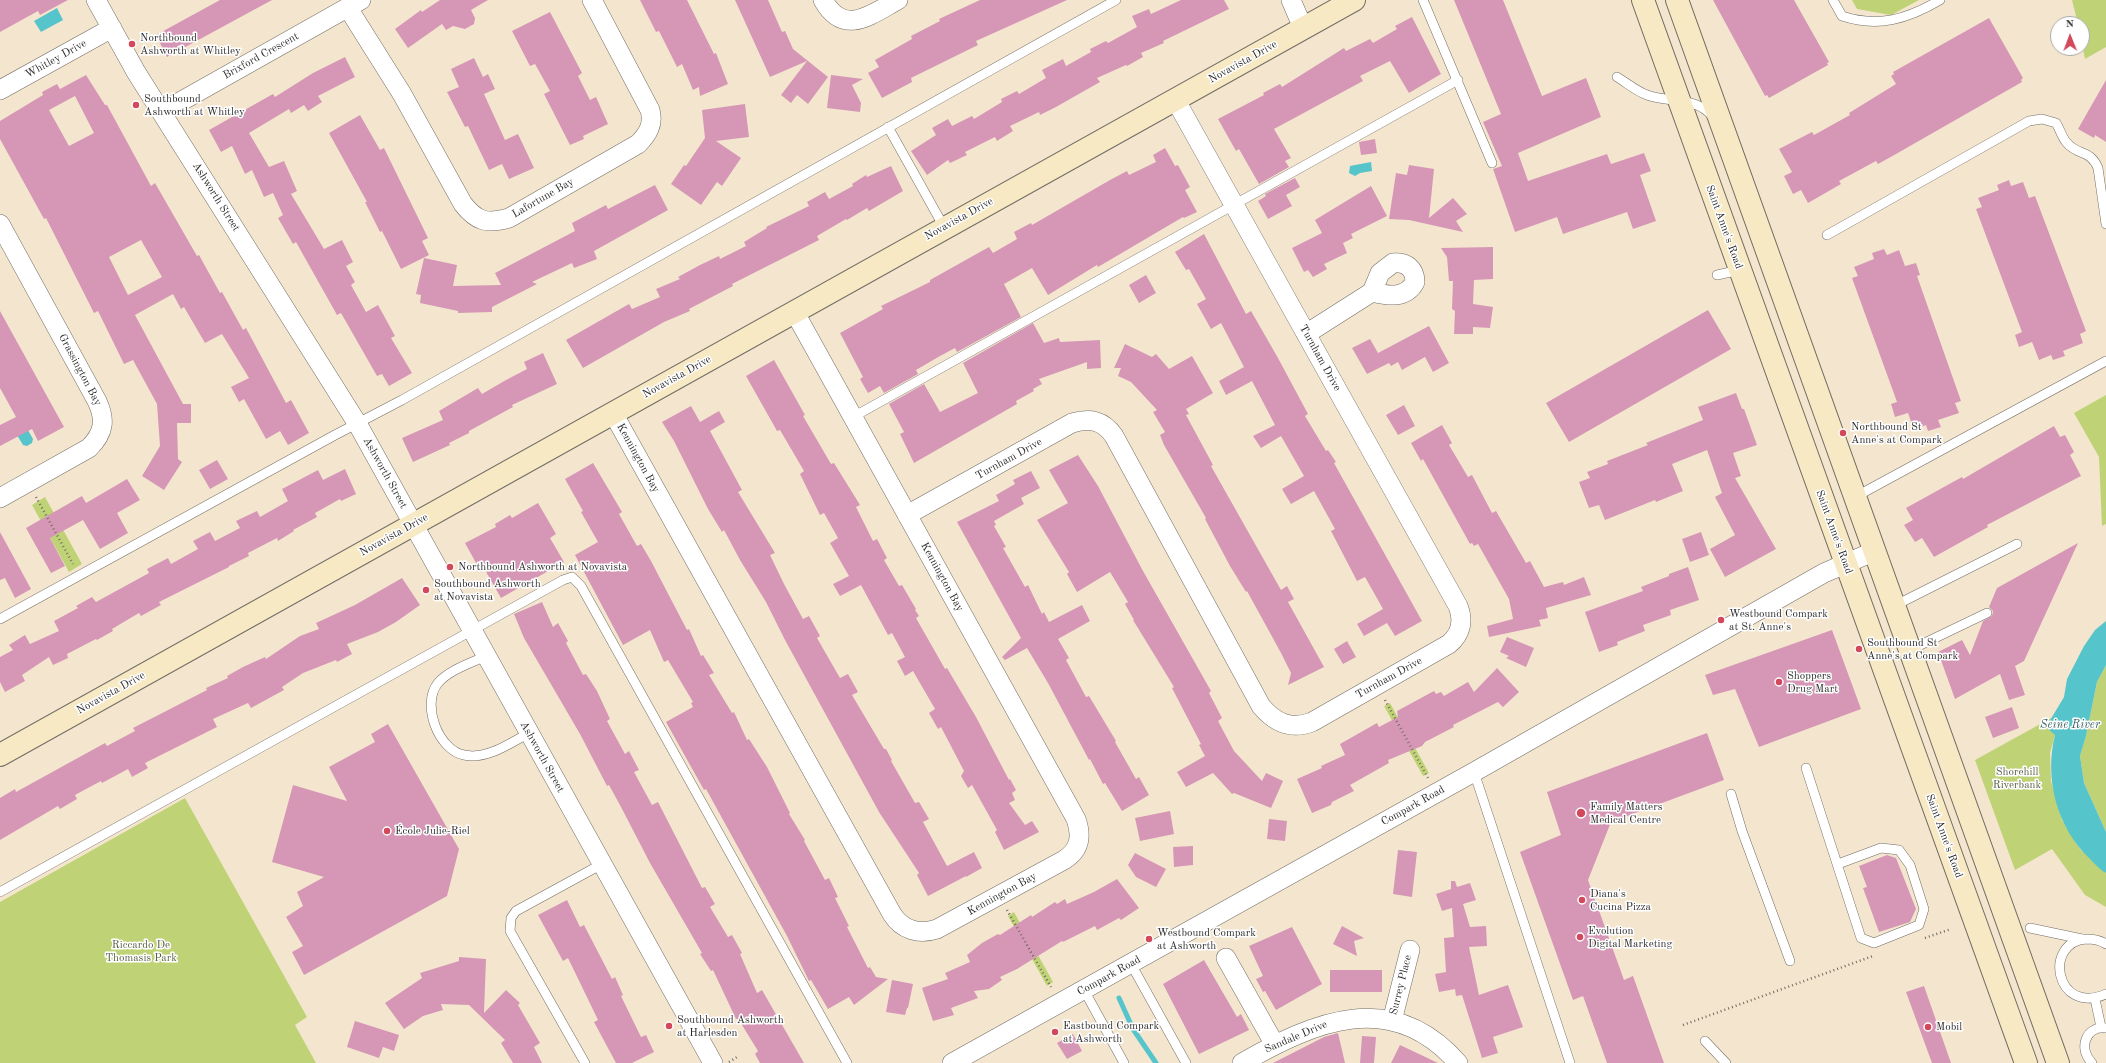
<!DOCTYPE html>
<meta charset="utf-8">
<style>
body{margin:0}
#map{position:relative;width:2106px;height:1063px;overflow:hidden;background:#f4e6ce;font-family:"Old Standard TT",serif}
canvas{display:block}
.north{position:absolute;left:2050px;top:16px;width:40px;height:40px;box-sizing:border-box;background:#fff;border:1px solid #aaa;border-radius:50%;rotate:359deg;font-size:11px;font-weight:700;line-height:16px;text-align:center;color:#2b2b2b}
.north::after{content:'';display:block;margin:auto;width:14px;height:18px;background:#d1495b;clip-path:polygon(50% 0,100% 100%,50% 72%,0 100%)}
</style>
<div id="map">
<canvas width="2106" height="1063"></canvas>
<div class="north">N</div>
</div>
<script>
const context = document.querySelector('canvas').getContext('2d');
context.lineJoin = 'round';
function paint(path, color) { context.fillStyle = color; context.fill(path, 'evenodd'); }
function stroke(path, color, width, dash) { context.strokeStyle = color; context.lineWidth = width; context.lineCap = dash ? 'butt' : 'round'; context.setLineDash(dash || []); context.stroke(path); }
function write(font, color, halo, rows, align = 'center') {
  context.font = font + ' "Old Standard TT",serif'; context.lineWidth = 3; context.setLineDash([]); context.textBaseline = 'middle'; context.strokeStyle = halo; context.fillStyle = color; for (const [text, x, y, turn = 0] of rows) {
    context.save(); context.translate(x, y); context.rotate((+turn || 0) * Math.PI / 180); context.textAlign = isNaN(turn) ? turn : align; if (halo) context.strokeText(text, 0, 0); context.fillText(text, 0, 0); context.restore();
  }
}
const green = new Path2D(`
 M1852,0H1919L1891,15L1857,9Z
 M2072,0H2106V47L2085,59L2082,44V24H2078Z
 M2106,395V524L2102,526L2099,457L2074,413Z
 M45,497L82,564L69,572L32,505Z
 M2106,665V832L2084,783L2080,756L2086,736L2097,682Z
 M1390,703L1429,773L1423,776L1384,706Z
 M2053,717L2055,735L2050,753L2051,781L2062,820L2080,849L2106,873V907L2085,895L2052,849L2015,870L1975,760Z
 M185,798L307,1017L295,1025L316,1063H0V902Z
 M1014,912L1053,982L1047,986L1008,916Z`);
const water = new Path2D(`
 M57,8L63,20L41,32L34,21Z
 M1371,162L1372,171L1360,173L1355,176L1349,173L1350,166Z
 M25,425L33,439L32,443L27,446L23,445L14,430Z
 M2106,621V665L2097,682L2086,736L2080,756L2084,783L2106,832V873C2100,870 2095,864 2090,859C2057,828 2044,779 2055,735L2046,727L2064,697L2067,679L2084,646L2095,630Z`);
const stream = new Path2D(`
 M1119,998L1133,1029L1156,1063`);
const building = new Path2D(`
 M0,0H68L40,15L38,11L0,32Z
 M220,0H272L167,57L156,35Z
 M440,0H488L471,10L475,18L474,24L465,29L453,26L446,30L442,24L408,48L395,29L421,10L422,12Z
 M640,0H687L714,54L716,53L728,84L700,96L699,87L693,90L682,64L677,67L659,31L656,32Z
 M735,0H768L782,32L785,31L793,49L828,77L808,104L797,95L791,103L781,95L807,61L770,77Z
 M980,0H1067L976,41L978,45L911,78L912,82L882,98L868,73L879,67L875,60L912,39L911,36L940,21L939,19Z
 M1181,0H1224L1229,9L1163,41L1164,43L1141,53L1143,57L1127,66L1126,65L1097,78L1100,82L1056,107L1040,115L1039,112L1010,126L1013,131L997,141L995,137L965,152L967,155L950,163L948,160L927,175L911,151L936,135L932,128L948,119L952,126L972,116L974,119L1002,102L1001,99L1017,91L1019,94L1046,78L1042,70L1063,59L1066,66L1091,52L1090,49L1106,41L1108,43L1137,27L1132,16L1149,9L1151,14Z
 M1454,0H1503L1542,96L1586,78L1601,117L1518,153L1528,181L1607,154L1611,164L1644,153L1651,171L1640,175L1656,221L1633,229L1627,212L1563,234L1557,217L1515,232L1493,169L1502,166L1483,122L1501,114Z
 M1713,0H1794L1829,62L1827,63L1828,65L1769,98L1767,95L1765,96Z
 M550,12L582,73L578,76L590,100L596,97L608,124L583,136L584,139L570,145L544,94L550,91L535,64L530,66L512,31Z
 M1412,17L1441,74L1409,93L1390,61L1360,76L1363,81L1274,129L1291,158L1285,161L1289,167L1259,184L1239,149L1236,151L1218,119L1264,95L1263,93L1280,84L1282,87L1344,48L1346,51L1370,39L1373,43L1397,29L1395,26Z
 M1989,18L2023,78L2021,80L2022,82L1896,154L1878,164L1876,161L1839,181L1841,184L1808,203L1801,190L1793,194L1784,176L1792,172L1779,149L1812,132L1814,135L1850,115L1849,113L1896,84L1891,76L1894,74L1893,72Z
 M345,57L355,77L318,96L322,102L308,111L304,105L291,113L289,109L249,133L269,167L284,161L297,191L291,194L324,249L342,240L353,262L346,266L355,282L351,285L366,312L378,305L395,336L391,338L412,373L389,386L382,374L377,376L341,313L337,315L296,242L293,244L278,218L283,215L273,193L264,197L252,170L245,174L232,146L221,152L209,130L273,94L275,97L313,73Z
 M474,58L483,77L488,74L495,89L484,94L505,140L518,134L534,168L509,179L502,164L489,170L468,126L465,127L447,92L459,87L451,69Z
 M86,75L105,105H107L151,186L155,183L197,256L199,255L220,293L222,292L243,330L246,328L286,403L291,400L309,433L288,445L280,431L266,439L244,399L239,402L231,387L249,378L222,334L205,343L184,307L181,309L173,294L135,315L183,404H191V423H177L178,459L182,462L164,490L142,476L160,446L157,404L133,360L124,364L98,311L94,313L46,218L44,219L0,139V121L43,95L42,92L57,84L60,89ZM75,96L94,133L69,146L49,110ZM141,240L162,277L128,295L109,257Z
 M831,75L863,79L852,85L861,103L860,112L827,108Z
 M2106,80V142L2095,135L2094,138L2078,129Z
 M745,104L749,137L716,141L741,158L722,186L717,182L701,205L671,184L684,165L686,166L705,138L702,110Z
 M360,115L380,150L384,148L428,238L422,241L429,255L401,269L382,231L380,232L365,202H367L329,133Z
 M1375,139L1377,153L1361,155L1359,142Z
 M1165,148L1175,166L1178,165L1190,187L1185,190L1197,212L1184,218L1183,217L1098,267L1097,265L1048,295L1032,268L1004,284L1021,317L957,352L955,348L940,356L916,370L918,374L884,393L880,386L868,393L860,379L863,377L840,333L883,309L881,306L930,282V280L989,247L993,253L1017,239L1014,232L1031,223L1032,225L1110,180L1127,171L1129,175L1156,162L1153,155Z
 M1409,165L1434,169L1429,218L1453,198L1467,214L1456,221L1463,232L1409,220L1389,219L1396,173L1407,175Z
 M891,166L903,191L869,211L867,208L847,220L846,219L817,236L819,240L732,284L733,286L689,309L690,311L664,322L583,368L566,340L629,304L632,309L660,297L656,289L680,279L678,277L700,265L719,256L720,259L746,246L744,242L767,228L766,227L809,206L807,202L825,192L829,199L853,186L852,184L866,175L867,177Z
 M1295,178L1300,187L1286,195L1292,206L1268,219L1258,201L1266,196L1265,194Z
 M2009,180L2011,186L2023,182L2029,198L2035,196L2086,331L2080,334L2083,343L2063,351L2065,356L2053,360L2051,355L2039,360L2032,342L2019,347L2015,335L2022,332L1976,209L1982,207L1978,198L1999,190L1997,185Z
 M655,185L668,210L594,251L597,259L574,268L572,263L532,282L537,284L492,307V312L458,313V311L420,303L421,295L416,294L424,258L457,265L453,286L501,285L495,273L575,231L572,223L606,205L608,209Z
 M1371,186L1387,216L1351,234L1353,238L1343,243L1347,253L1324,264L1327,269L1313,277L1308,270L1304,272L1292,248L1322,233L1315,220Z
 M1204,234L1246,314L1251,311L1278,358L1308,414L1305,416L1326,451L1328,450L1336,462L1334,463L1422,621L1395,636L1387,623L1364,636L1357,624L1383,609L1365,577L1357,581L1331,531L1335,529L1314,491L1291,504L1282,489L1304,476L1281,436L1261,448L1253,436L1275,425L1252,381L1226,395L1219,381L1244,367L1221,323L1211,329L1197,304L1206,299L1189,269L1186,270L1175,252Z
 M1493,247V279L1474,280L1473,304L1493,307L1490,328L1473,327V334H1454L1455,311L1452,309L1453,281H1449L1447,257L1441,248Z
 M1884,249L1887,255L1899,250L1905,266L1916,263L1920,275L1917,276L1961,401L1955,403L1959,413L1938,420L1941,427L1928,431L1926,425L1914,430L1908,413L1895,417L1891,404L1897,402L1852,278L1858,276L1854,267L1874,259L1872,253Z
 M1146,275L1156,293L1139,303L1129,285Z
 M1708,310L1731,349L1569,442L1546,403Z
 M0,311L64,427L38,441L32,429L0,446V425L16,417L0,388Z
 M1033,323L1044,343L1059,338L1060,342L1100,340L1101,368L1087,369V362L1039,379L1042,384L1033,389L1034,391L1016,401L1017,404L914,463L900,434L904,432L889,404L924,384L940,412L978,393L963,363Z
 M1429,326L1449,363L1433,372L1425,357L1402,370L1398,362L1391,366L1389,363L1367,374L1352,348L1370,339L1378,353Z
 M1125,344L1152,357L1156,354L1169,369L1192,356L1213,393L1186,409L1189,414L1186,415L1213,465L1211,466L1281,590L1287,586L1294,599L1288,602L1324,667L1288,685L1291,673L1281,653L1247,591L1246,592L1230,566L1205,519L1206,518L1164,445L1160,435L1165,432L1153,412L1157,410L1131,382L1118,376L1121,368H1114Z
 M543,353L557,384L512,405L513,407L469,431V433L449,443L450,445L413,462L402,438L443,420L439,411L478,388L482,394L506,380L527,369L524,362Z
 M774,360L805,415L803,416L831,464L834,463L860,505L856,507L873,541L877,539L887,558L884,560L899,586L902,585L916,609L915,610L919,616L916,618L945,669L947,668L976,717L1009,780L1010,779L1016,790L1012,793L1015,800L1009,803L1025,825L1032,821L1039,832L1004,850L995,832L997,830L972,785L968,788L961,776L964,771L941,727L938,729L929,713L935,709L913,671L905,676L897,661L905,657L892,633L888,635L861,585L840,596L833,584L849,576L830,543L838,538L824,513L820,515L800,474L804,471L780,430L777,431L746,376Z
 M1736,393L1742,409H1744L1757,445L1733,453L1741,476L1735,478L1776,549L1725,577L1710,549L1735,535L1715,497L1722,493L1707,450L1672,464L1683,491L1656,502L1655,500L1605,520L1599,505L1589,508L1579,482L1590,478L1587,472L1608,464L1607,461L1648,445L1646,443L1703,420L1698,407Z
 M1404,405L1415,426L1398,435L1386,415Z
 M691,406L700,422L719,411L725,422L710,431L742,490L738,492L775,553L770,555L784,584L803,619L809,616L820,636L817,638L840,678L848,674L858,692L852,695L884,749H886L892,760L891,761L915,803L919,802L929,819L923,822L947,866L974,852L982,868L966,877V876L928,896L917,875L919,873L879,812L785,640L766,602L740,560L724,530L722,532L708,509L674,441L662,422Z
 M1442,425L1452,443L1449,445L1468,477L1472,475L1492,513L1496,511L1526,563L1530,561L1544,587L1563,582L1564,585L1584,577L1591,595L1546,608L1548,618L1539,620L1541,626L1489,637L1487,626L1513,619L1509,599L1478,544L1474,546L1472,543L1470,544L1423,459L1421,461L1411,443Z
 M2054,426L2060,437L2065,435L2074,452L2070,455L2081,476L1987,525L1988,527L1934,557L1922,538L1915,542L1904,525L1913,520L1906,508L1962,477L1963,479Z
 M1078,455L1098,486L1143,571L1211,691L1209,693L1222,718L1218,721L1234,751L1262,781L1266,773L1283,781L1271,808L1234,793L1232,794L1213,773L1186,787L1177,772L1205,756L1199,745L1201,744L1172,688L1174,687L1133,620H1134L1125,604L1128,602L1110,572L1077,592L1067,574L1069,572L1037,520L1068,503L1049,470Z
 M217,460L228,479L210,489L199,470Z
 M593,463L622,512L619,514L637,546L641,544L651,561L687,630L689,629L701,656L703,655L714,673L709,675L732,713L734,712L747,740L749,739L767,767L790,813L789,814L805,840L804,841L825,880L829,878L838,897L835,898L849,926L847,927L868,968L870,967L876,977L888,979L854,1005L849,997L828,1009L811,980L809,981L787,936L706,789L704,790L666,722L693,707L691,703L693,702L668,660L664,662L650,630L623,645L575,555L598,542L581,512L583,511L565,479Z
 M345,469L356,494L341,501L340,499L315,513L317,517L293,530L294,531L278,541L277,538L248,553L249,556L229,566V567L159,602L161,605L141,616L139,613L112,629L113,631L97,640L96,639L67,654L68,658L53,665L49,657L22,675L25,681L5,692L0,682V657L13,650L9,645L25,635L30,644L59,631L54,621L78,608L76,606L92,597L96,602L149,573L147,569L168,558L171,564L198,549L193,541L210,532L215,541L240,528L236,521L257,511L260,517L288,501L282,489L318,470L323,480Z
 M1031,471L1040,488L1021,498L1024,504L994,521L996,525L994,526L1006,547L1003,548L1025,587L1028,585L1042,614L1044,612L1049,622L1082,605L1090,621L1058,639L1069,658L1066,660L1086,697L1089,696L1116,741L1115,742L1136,779L1139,777L1149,795L1122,811L1105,783L1103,784L1090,759L1089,760L1048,683L1027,648L1005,660L1002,657L1021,638L957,522L999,501L996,495L1015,484L1013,480Z
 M127,479L140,500L117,513L128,533L100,549L83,520L50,538L65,566L51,573L26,528L82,496L86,503Z
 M538,503L556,534L550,538L564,562L501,598L485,570L481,572L465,543L496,527L495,524L510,515L512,518Z
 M0,532L31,589L15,598L5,578L0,580Z
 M1701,532L1709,555L1690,562L1682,539Z
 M2078,543L2024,661L2015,666L2025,695L2009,700L2000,674L1955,699L1938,652L1962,640L1970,655L1983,621L1992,616L1993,611L1989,607L1997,588Z
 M1688,567L1699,600L1670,610L1671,615L1643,625L1645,631L1617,642L1618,645L1599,652L1585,612L1643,591L1641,587L1669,576V574Z
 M402,578L420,605L396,622L378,632L347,644L352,654L337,662L336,660L303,673L282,687L284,690L251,708L248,703L213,719L217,727L145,763L148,768L132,777L128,769L102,783L101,781L75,795L77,799L60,809L58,806L0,840V798L15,789L16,792L105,743L107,746L135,731L133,728L207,690L206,688L228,678L227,676L243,667L265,657L266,659L300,636L319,629L316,623L355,605Z
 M542,602L553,627L558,623L568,641L566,643L583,675L586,674L597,691L610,719L607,721L625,754L629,751L639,770L634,772L652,805L658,802L702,888L705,887L715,904L710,907L728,937L732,935L742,953L740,954L757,993L762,990L804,1063H760L755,1054L758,1051L742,1025L738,1019H736L713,970L711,971L700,954L702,953L650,863L621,807L609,785L607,786L580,734L524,638L514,614Z
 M1832,630L1861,709L1759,747L1735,689L1713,695L1705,675Z
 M1507,637L1534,648L1526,667L1506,658L1509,656L1500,652Z
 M1347,641L1356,657L1343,664L1334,649Z
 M1497,668L1519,692L1503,707L1498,702L1453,725L1454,727L1425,742L1422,746L1388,760L1389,763L1350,785L1354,791L1332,802L1331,805L1312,813L1297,779L1322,768L1321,766L1345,755L1340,744L1377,723L1379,727L1398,717L1397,711L1434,691L1436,694L1441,692L1444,696L1468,682L1474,692Z
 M2012,707L2019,728L1993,738L1985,717Z
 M388,724L459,849L447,896L304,975L292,952L303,946L286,917L303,906L297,892L324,877L272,862L293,785L347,801L329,767L375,742L371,734Z
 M1707,733L1724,780L1611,822L1588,880L1624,980L1633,976L1664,1063H1607L1583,996L1573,1000L1520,852L1561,835L1547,792Z
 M1170,811L1174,834L1140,841L1135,818Z
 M1269,819L1287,821L1285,841L1267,839Z
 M1193,846V865L1174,867L1173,847Z
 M1398,850L1417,852L1412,897L1393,894Z
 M1135,853L1166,869L1156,887L1136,877L1128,865Z
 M1887,855L1896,858L1916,909L1910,922L1879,932L1863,888L1867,887L1859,866Z
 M1117,879L1139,908L1121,920L1119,918L1097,930L1095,926L1063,942L1062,941L1017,969L1000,977L1002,980L989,989L974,991L978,998L951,1008L954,1015L933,1021L922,988L948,979L945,973L970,962L967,955L982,943L998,934L1000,935L1031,915L1032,917L1055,902L1057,904L1065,899L1067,904L1094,892Z
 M1451,881H1455L1457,887L1470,883L1476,900L1463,904L1470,927L1486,926L1487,946L1469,947L1479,995L1508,985L1523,1027L1493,1037L1498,1053L1482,1058L1462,995L1456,996L1455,989L1439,992L1435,974L1446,972L1444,938L1454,937L1452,908L1442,911L1436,894L1451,889Z
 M567,900L580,927L584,925L612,979L615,977L623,995L621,996L641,1037L646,1035L654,1052L632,1063H616L594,1022L598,1020L568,958L563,961L538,915Z
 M1342,926L1364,938L1354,941L1357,956L1333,944Z
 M1292,927L1322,984L1276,1010L1265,991L1263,992L1256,979L1263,976L1249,946Z
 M459,957L486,959L484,1013L506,990L520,1003L518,1005L540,1043L534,1047L542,1063H513L501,1043L505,1040L469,1005L441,1004L443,1010L423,1016L404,1029L385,1003L422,978L420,973L459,961Z
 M1204,960L1237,1017L1241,1014L1249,1030L1199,1054L1163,984Z
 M1330,970H1382V992H1330Z
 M892,980L913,984L908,1008H907L905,1015L886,1012Z
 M1924,986L1951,1063H1932L1906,992Z
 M355,1021L399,1035L394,1051L383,1047L379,1058L347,1047Z
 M1338,1033L1345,1063H1273L1324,1037Z
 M1073,1034L1082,1051L1067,1059L1057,1043Z
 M1362,1036L1376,1037L1374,1063H1360Z
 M1400,1045L1438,1063H1391Z`);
const path = new Path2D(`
 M36,497L73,564
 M1385,700L1428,778
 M1007,910L1051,987
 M1925,938L1951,929
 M1683,1025L1873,956
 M729,1062L737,1057`);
const lane = new Path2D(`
 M1423,0L1492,163
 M1833,0L1842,16C1878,28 1908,19 1940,0
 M1617,77C1627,83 1636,91 1647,95C1669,103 1697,96 1713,117
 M888,127L944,227
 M1827,235L2029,121L2042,119L2056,123C2060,129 2062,138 2067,143C2078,156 2090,149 2098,168L2106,224
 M1717,275L1740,270
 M853,417L1458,80
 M1855,497L2106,361
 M1894,606L2017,544
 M0,619L335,435L402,400L1116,0
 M1910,650L1987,613
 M486,656C471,663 449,670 438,683C421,704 438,750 464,755C487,760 510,743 529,733
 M1806,768L1861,938L1874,943L1919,925L1924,909L1910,865L1899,850L1881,848L1838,864
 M1474,772L1570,1063
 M1731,794L1742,831L1790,961
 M0,892L563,580L572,577L581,586L847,1063
 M2030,928L2082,939
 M2106,944C2100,940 2093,939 2086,939C2043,942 2055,1016 2106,994
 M1131,964L1186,1063
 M1084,990L1124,1063
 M2095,999L2101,1027
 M1705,1041L1726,1063
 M585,1063L510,931L511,918L516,911L602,864
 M2092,1063C2078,1049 2085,1026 2106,1028`);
const street = new Path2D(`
 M96,0L136,72L357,423L713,1063
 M823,0C844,37 870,15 898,0
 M1291,0L1303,28
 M348,8L402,94L463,204C477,222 487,224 509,218L638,144C648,134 654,124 650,110L592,0
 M0,90L112,28
 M162,112L361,0
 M0,224L97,401C106,420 104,433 89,448L0,498
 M1306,334L1372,292C1388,296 1406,299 1415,282C1415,269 1406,261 1393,263L1380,273L1372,292
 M613,413L892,914C902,930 919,935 937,929L1064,860C1080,850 1082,836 1076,819L794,311
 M907,515L1072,423C1090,418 1103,420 1114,436L1261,706C1275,723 1291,730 1312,722L1449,644C1461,634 1464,621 1458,606L1175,99
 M1226,958L1275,1045
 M1392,1021L1410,950
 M952,1063L1474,772L1824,573L1875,551
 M1242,1063C1315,1021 1392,988 1458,1063`);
const secondary = new Path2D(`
 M1643,0L2026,1063
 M1677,0L2058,1063
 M0,755L1354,0`);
const markers = [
 [132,44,4,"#d1495b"],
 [136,105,4,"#d1495b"],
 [1843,433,4,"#d1495b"],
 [450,567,4,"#d1495b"],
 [426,590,4,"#d1495b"],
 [1721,620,4,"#d1495b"],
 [1859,649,4,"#d1495b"],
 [1779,682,4,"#d1495b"],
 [1581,813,5,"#d1495b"],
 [387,831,4,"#d1495b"],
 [1582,900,4,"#d1495b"],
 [1580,937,4,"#d1495b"],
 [1149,939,4,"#d1495b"],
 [669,1026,4,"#d1495b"],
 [1928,1027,4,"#d1495b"],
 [1055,1032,4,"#d1495b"]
];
const poiNames = [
 ["Northbound",140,38],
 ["Ashworth at Whitley",140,51],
 ["Southbound",144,99],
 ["Ashworth at Whitley",144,112],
 ["Northbound St",1851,427],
 ["Anne's at Compark",1851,440],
 ["Northbound Ashworth at Novavista",458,567],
 ["Southbound Ashworth",434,584],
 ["at Novavista",434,597],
 ["Westbound Compark",1729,614],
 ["at St. Anne's",1729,627],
 ["Southbound St",1867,643],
 ["Anne's at Compark",1867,656],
 ["Shoppers",1787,676],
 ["Drug Mart",1787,689],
 ["Family Matters",1590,807],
 ["Medical Centre",1590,820],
 ["École Julie-Riel",395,831],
 ["Diana's",1590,894],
 ["Cucina Pizza",1590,907],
 ["Evolution",1588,931],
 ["Digital Marketing",1588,944],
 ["Westbound Compark",1157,933],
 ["at Ashworth",1157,946],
 ["Southbound Ashworth",677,1020],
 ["at Harlesden",677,1033],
 ["Eastbound Compark",1063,1026],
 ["at Ashworth",1063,1039],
 ["Mobil",1936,1027]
];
const streetNames = [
 ["Brixford Crescent",261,56,-29],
 ["Whitley Drive",56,59,-29],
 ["Novavista Drive",1243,62,-29],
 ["Ashworth Street",216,197,58],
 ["Lafortune Bay",543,198,-30],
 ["Novavista Drive",959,219,-29],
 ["Saint Anne's Road",1724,227,70],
 ["Turnham Drive",1320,358,61],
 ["Grassington Bay",80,370,62],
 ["Novavista Drive",677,377,-29],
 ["Kennington Bay",638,458,61],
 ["Turnham Drive",1009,459,-29],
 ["Ashworth Street",385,473,61],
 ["Saint Anne's Road",1834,532,70],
 ["Novavista Drive",394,535,-29],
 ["Kennington Bay",942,577,61],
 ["Turnham Drive",1389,678,-29],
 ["Novavista Drive",111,693,-29],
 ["Ashworth Street",542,757,61],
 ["Compark Road",1413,806,-29],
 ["Saint Anne's Road",1944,836,70],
 ["Kennington Bay",1002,894,-29],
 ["Compark Road",1109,976,-29],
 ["Surrey Place",1401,985,-76],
 ["Sandale Drive",1296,1037,-23]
];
const parkNames = [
 ["Shorehill",2017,772],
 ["Riverbank",2017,785],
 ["Riccardo De",141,945],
 ["Thomasis Park",141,958]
];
const waterNames = [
 ["Seine River",2070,725]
];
paint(green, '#bfd376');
paint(water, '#56c4cb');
stroke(stream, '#56c4cb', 5);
paint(building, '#d697b6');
stroke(lane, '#716c64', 10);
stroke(street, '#716c64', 20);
stroke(secondary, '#716c64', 24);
stroke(path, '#716c64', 2.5, [1, 3]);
stroke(lane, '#fff', 9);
stroke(street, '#fff', 19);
stroke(secondary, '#f7e9c3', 22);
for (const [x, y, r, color] of markers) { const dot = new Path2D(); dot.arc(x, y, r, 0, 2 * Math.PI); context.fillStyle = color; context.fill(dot); stroke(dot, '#fff', 1.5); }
write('11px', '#2b2b2b', '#fff', poiNames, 'left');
write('11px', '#2b2b2b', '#fff', streetNames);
write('11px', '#575d42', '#fff', parkNames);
write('italic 12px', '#3a6163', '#fff', waterNames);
</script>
